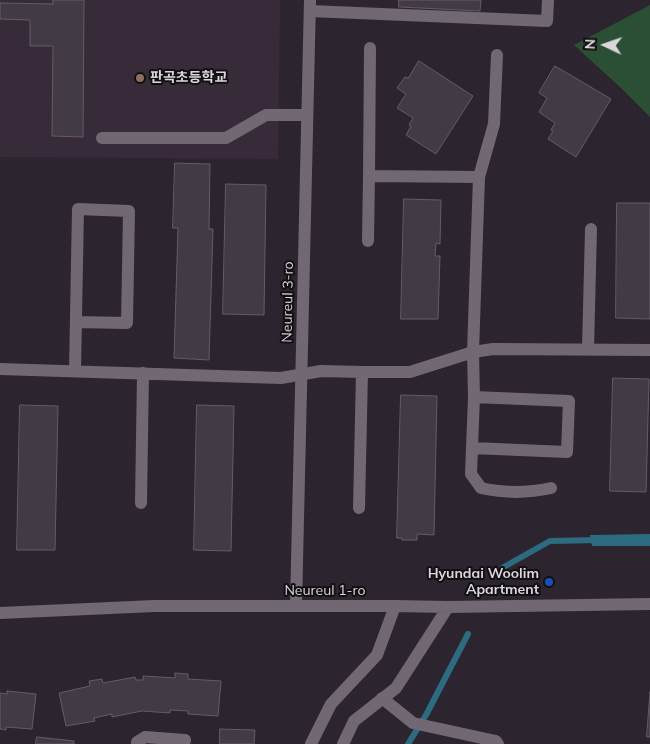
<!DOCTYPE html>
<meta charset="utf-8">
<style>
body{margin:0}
#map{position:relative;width:650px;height:744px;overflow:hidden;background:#2c242e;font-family:Mulish,sans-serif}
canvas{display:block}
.north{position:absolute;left:580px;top:20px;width:50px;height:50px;-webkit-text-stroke:4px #120f13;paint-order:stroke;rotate:273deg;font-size:14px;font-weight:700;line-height:20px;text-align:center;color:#dbd5dc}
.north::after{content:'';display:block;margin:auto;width:18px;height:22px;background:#dbd5dc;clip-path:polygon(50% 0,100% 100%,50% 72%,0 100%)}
</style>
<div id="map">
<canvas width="650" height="744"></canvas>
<div class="north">N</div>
</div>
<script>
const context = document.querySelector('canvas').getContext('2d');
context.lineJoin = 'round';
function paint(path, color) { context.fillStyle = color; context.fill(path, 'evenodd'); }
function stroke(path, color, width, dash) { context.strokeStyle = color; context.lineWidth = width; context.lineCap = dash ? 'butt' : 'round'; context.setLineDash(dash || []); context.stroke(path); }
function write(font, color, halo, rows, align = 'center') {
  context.font = font + ' Mulish,"Noto Sans KR",sans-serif'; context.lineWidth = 4; context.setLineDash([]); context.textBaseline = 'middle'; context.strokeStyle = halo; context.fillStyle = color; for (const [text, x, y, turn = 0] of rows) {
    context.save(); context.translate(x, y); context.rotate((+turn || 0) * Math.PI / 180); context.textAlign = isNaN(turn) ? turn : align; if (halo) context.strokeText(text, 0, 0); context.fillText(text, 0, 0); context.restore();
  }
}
const built = new Path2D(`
 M0,0H280L278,159L0,157Z`);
const green = new Path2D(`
 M650,5V117L621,88L574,45Z`);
const water = new Path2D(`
 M650,534V546H592L590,535Z`);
const stream = new Path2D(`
 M502,568L550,541L599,540
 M408,744L426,715L468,634`);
const building = new Path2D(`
 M53,0H84L83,137L52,136L53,46H30V20L0,19V3L53,4Z
 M399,0H481L480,11L399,7Z
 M419,61L473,96L436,154L406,135L411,126L409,125L413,118L397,108L406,94L397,88L405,77L408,78Z
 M555,66L611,99L576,157L548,139L553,131L551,130L555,123L539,112L547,98L539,93Z
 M175,163L210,164L209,229H213L209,360L174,358L178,228H173Z
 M226,184L266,185L264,315L223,314Z
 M404,199L441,200L440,244L436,243L435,256H440L438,319H401Z
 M617,203H650V319L616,318Z
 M613,378L649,379L646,492L610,491Z
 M401,395L437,396L434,535L417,534V540H402V538H397Z
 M20,405L58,406L55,550H17Z
 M197,405L234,406L231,551L194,550Z
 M175,673L188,674V679L221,681L218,716L188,714V711L170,710V713L142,711L112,717V714L94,718L95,721L66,726L59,693L90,686L89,681L102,679L103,683L135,677L136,680H143V676L175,678Z
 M7,691L36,694L32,729L6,727V730L0,729V693L7,694Z
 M650,692V737H647Z
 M220,729L255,730L254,744H220Z
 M37,737L74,741V744H36Z`);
const minor = new Path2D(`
 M310,11L547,21L548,0
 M102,138H226L266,115H307
 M369,176L370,48
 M479,177L494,124L497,55
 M368,241L369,176L479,177L473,352L474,397L472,448L567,452L569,401L474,397
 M588,349L591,229
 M0,369L281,378L321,371L362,372L359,508
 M75,371L78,209L129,211L127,323L76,322
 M362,372H410L473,352L493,349L650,350
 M472,448L471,474L481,488C503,493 529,493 551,488
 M141,503L143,373
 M296,606L310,0
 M0,613L154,606H395L448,607L650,604
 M382,698L413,723L496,741L498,744
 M137,744V742L145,737L185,740L184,744
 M311,744L331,704L377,655L395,606
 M343,744L354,721L396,688L448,607`);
const markers = [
 [140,78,5,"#8d6e63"],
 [549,582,5,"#1a4fb4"]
];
const poiNames = [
 ["판곡초등학교",150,78],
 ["Hyundai Woolim",539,574,"right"],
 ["Apartment",539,590,"right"]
];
const streetNames = [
 ["Neureul 3-ro",288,302,-89],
 ["Neureul 1-ro",325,591]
];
paint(built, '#372b3a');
paint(green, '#2a4f34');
paint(water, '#2d6c80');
stroke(stream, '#2d6c80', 6);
paint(building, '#423a44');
stroke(building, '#655c67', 1);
stroke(minor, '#716873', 12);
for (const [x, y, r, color] of markers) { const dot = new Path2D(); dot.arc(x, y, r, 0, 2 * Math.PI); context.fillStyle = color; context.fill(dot); stroke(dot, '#120f13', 2); }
write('bold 14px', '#dbd5dc', '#120f13', poiNames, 'left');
write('14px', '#dbd5dc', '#120f13', streetNames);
</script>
